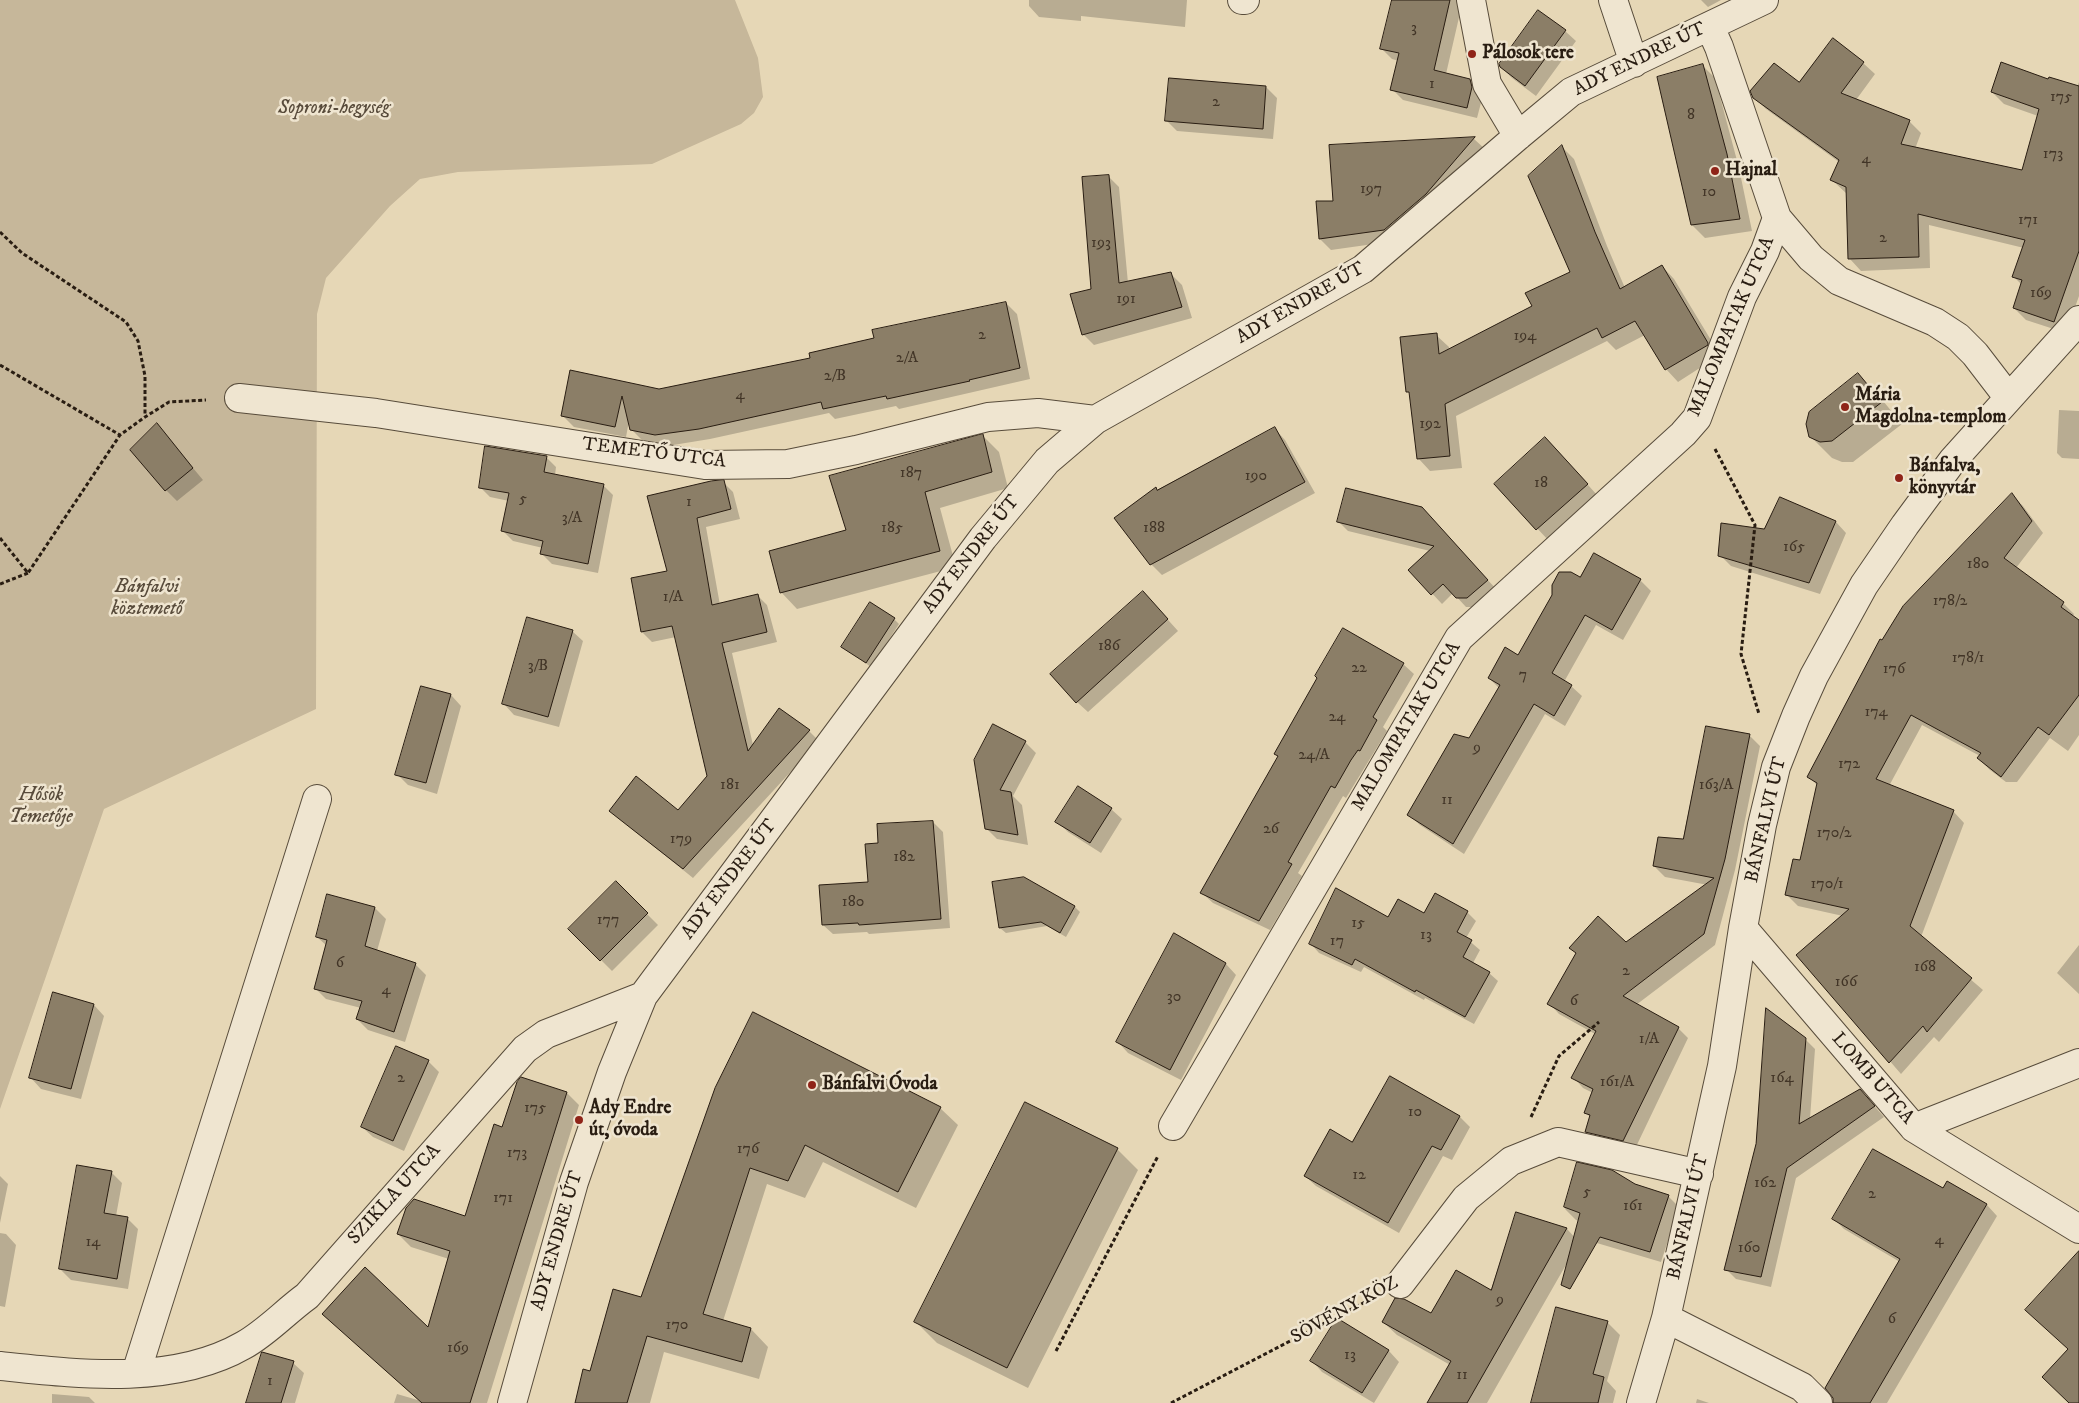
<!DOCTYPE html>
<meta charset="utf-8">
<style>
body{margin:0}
canvas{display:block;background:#e6d7b6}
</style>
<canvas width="2079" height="1403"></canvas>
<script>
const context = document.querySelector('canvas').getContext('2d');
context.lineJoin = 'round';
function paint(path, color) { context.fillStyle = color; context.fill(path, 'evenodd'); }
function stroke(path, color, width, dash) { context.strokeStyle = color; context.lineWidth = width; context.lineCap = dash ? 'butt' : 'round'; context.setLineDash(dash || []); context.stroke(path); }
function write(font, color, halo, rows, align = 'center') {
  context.font = font + ' "IM FELL DW Pica",serif'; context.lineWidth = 5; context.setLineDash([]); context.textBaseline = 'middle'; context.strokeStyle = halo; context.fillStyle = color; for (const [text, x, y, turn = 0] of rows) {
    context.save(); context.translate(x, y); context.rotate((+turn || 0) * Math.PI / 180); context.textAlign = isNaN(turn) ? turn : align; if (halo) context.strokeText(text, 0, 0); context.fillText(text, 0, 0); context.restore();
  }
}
const green = new Path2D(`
 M0,0H735L758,58L763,97L754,113L741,124L652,164L458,172L420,179L390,206L326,278L317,314L316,709L104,809L0,1109Z`);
const shadow = new Path2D(`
 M1029,0H1187L1185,27L1081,16V21L1039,17L1029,6Z
 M1393,0H1463L1446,74L1469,80L1481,91L1482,99L1477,118L1403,100L1392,89L1399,61L1392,59L1382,49Z
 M1701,0H1721L1708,7Z
 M1565,31L1576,41L1536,96L1512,78L1501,67Z
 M1863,63L1875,74L1856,100L1910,122L1921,133L1915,149L2023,171L2038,116L2004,104L1992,92L2049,81L2077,87L2079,82V296L2066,333L2026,320L2014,308L2022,285L2014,277L2024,248L1929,225L1930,268L1861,271L1850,259L1847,194L1832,180L1839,162L1766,109L1754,97Z
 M1702,65L1715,78L1739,168L1752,231L1705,238L1692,225Z
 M1266,87L1277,98L1273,139L1177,131L1166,120Z
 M1474,139L1485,149L1395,241L1331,250L1320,239L1334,203L1331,146Z
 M1562,147L1574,159L1607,246L1625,288L1662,266L1674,279L1720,355L1678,382L1666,369L1645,335L1616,350L1607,341L1456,416L1462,468L1430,471L1418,458L1411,394L1408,391L1436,335L1449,347V350L1534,307L1572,273Z
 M1108,176L1119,187L1128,283L1171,274L1182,285L1192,318L1094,345L1083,334L1092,290Z
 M1006,303L1017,314L1030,379L899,409L896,406L835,419L829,413L710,439L667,446L643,441L632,430L629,421L626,437L574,427L563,416L571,372L659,391L812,359Z
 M1858,375L1879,396L1902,424L1853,462H1842L1832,458L1810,436Z
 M2059,410L2079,411V459L2062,458L2057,453Z
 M157,425L203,480L177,501L166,490Z
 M1275,429L1285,440L1315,493L1162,575L1151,564L1158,491Z
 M983,436L999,452L1008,488L940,508L956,567L797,609L781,592L847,531Z
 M1556,449L1597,495L1548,540L1496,484Z
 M546,457L556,467L555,475L603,485L613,495L598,573L552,564L542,554L543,548L513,541L503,531L509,501L490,497L480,487Z
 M723,482L733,492L740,519L706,527L720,605L757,595L767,605L777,642L732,653L753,745L779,710L809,731L819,741L693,878L610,811L678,812L708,777L676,637L652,642L642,632L668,572L649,497Z
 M2012,495L2023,506L2043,533L2016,568L2063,603L2074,614L2072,617L2079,622V735L2068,751L2050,738L2017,782H2006L1990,770L1978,758L1980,756L1922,725L1889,786L1953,811L1964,823L1921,937L1983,990L1939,1042L1934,1037L1901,1074L1798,955L1843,916L1798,906L1786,894L1801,862L1818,786L1809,777L1882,642Z
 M1781,499L1836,522L1846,533L1820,594L1731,566L1720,555L1765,531Z
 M1431,518L1497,590L1477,607H1466L1453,593L1442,604L1410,570L1430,551L1348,531L1338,521Z
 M1580,579L1640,580L1651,591L1623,640L1596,625L1564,682L1571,686L1582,696L1565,726L1545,714L1464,854L1420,825L1409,815L1469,739L1499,688L1489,678L1518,656L1553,595Z
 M1153,603L1178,631L1088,712L1077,702Z
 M894,619L899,624L871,667L842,646Z
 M572,631L583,641L559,727L514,715L504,704Z
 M1403,664L1414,674L1383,727L1387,731L1346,798L1343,796L1298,873L1302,876L1270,930L1213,903L1202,893L1279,757L1319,678Z
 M451,695L461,706L437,794L408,785L397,774Z
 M994,726L1025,742L1036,753L1013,796L1022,805L1028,845L997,839L986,828Z
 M1749,735L1760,746L1735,870L1715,945L1636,1005L1678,1028L1688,1038L1634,1151L1597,1142L1586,1132L1590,1117L1586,1113L1593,1093L1583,1088L1573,1077L1595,1034L1559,1014L1549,1003L1577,954L1571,948L1626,944L1708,885L1665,877L1654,866L1684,840Z
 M1111,809L1122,819L1101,853L1068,832L1057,821Z
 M933,822L943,832L950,928L869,934L867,932L833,934L823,925L869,883L879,844Z
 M1024,878L1075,907L1080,912L1066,937L1047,926L1006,933L1000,928Z
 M616,883L658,925L612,971L570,929Z
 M375,908L386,919L377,951L415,964L426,975L405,1042L368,1030L357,1019L361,1008L326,999L315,988L327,946L317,937Z
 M1467,912L1476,921L1466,938L1480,950L1473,963L1489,973L1498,981L1474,1024L1425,998L1424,1000L1364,967L1361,972L1319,953L1311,944L1388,918Z
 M2079,945V994L2057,973Z
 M1226,964L1236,975L1181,1080L1128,1053L1118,1042Z
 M94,1005L104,1016L81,1099L41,1089L31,1078Z
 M1805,1039L1815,1049L1810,1119L1870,1101L1884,1117L1796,1178L1771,1287L1736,1279L1726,1269L1757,1144Z
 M428,1061L439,1072L404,1151L373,1137L362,1127Z
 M521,1079L567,1093L579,1105L487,1403H394L397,1394L421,1401L429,1329L449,1259L411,1247L398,1234L466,1217L503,1128Z
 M716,1088L940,1108L958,1125L916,1208L823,1162L805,1198L767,1184L723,1321L751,1329L768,1347L759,1379L664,1352L650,1403H576L591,1373L642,1299Z
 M1460,1117L1470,1127L1452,1160L1443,1156L1399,1233L1316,1186L1305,1176L1353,1143Z
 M1117,1149L1138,1170L1028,1388L937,1343L916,1322Z
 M1577,1164L1668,1196L1679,1207L1661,1262L1590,1241L1582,1222L1576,1220L1565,1209Z
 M111,1172L122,1183L116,1216L127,1218L138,1229L128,1289L71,1280L60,1269Z
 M0,1176L8,1184L0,1223Z
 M1948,1182L1987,1205L1997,1216L1887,1403H1840L1900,1262L1844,1229L1834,1219L1943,1190Z
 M1516,1213L1567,1229L1579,1242L1487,1403H1463L1452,1366L1397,1335L1383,1322L1431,1314L1492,1292Z
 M0,1233L6,1234L16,1245L5,1307L0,1306Z
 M1338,1320L1389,1351L1399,1362L1374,1403L1322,1372L1312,1361Z
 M1607,1322L1620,1335L1607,1381L1616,1391L1613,1403H1531Z
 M293,1363L304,1373L295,1403H248Z
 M52,1394L89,1397L95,1403H52Z
 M1697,1399L1709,1403H1696Z`);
const building = new Path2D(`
 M1392,0H1450L1434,70L1470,79L1472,87L1467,108L1390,90L1399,53L1380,49Z
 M1538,10L1566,30L1525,86L1500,67L1499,64Z
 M1833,38L1864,62L1841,93L1910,120L1901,144L2022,170L2039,109L1991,92L2001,62L2048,79L2049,77L2079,86V251L2054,322L2013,308L2022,280L2012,277L2025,240L1918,214L1919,257L1848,259L1846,187L1830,180L1839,160L1753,98L1750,91L1774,63L1799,82Z
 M1703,64L1727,154L1740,219L1691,225L1657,77Z
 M1169,78L1266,86L1263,129L1165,121Z
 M1475,137L1426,194L1384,230L1319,239L1316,201H1333L1329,145Z
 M1562,145L1595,232L1620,289L1662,265L1708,343V345L1665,370L1635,321L1602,338L1597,328L1445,404L1450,456L1417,459L1409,392H1406L1400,337L1437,333L1439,354L1532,306L1525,293L1570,272L1528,176Z
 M1109,175L1119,283L1171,272L1182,307L1082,335L1070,294L1091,289L1082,177Z
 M1006,302L1020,368L969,380L970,381L887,399L886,396L823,409L821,402L699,429L655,435L630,430L622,396L615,427L561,416L570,370L659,389L810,358L809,353L874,338L872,330Z
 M1858,373L1882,402L1832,441L1820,442L1809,437L1806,424L1809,412Z
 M157,423L193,468L165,491L130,450Z
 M1275,427L1305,482L1150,565L1114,518L1156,487L1157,490Z
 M983,434L992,472L925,492L940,551L780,593L769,551L846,530L829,476Z
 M1545,437L1588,484L1536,530L1494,484Z
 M485,446L547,456L544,472L604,484L588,564L540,554L543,541L501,531L509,493L479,488Z
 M724,480L731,509L697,518L712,605L758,594L767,632L722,643L748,751L779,708L810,730L683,869L609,811L636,776L678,810L707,776L672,626L641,632L631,578L667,571L647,496L711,481Z
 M1346,488L1422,507L1488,580L1467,598H1456L1443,584L1431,595L1408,570L1434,546L1337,522Z
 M2012,493L2032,521L2004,558L2064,602L2061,607L2079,620V695L2049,735L2038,727L2001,777L1977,758L1981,753L1911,715L1876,779L1954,810L1910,926L1972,978L1927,1032L1923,1026L1889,1063L1796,955L1849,909L1785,895L1793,859L1800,860L1817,783L1807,777L1880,639L1882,640L1903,606Z
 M1780,497L1836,521L1809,583L1718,556L1721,523L1764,529Z
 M1594,553L1641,579L1612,630L1585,615L1552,673L1572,685L1554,716L1534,704L1453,844L1407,815L1454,734L1469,738L1500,685L1488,678L1505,647L1518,655L1552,595V585L1559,572H1571L1580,577Z
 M1143,591L1168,619L1076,703L1050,674Z
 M870,602L895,618L866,663L841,647Z
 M527,617L573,630L548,717L502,704Z
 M1343,628L1404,663L1373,717L1377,720L1360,751L1358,750L1351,760L1335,788L1331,786L1288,862L1292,864L1259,921L1200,893L1278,756L1274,754L1317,678L1315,676Z
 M421,686L451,694L426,783L395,775Z
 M993,724L1026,741L1000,790L1011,792L1018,835L985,829L974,760Z
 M1706,726L1750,734L1725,859L1704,934L1623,996L1679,1027L1623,1141L1585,1132L1590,1115L1584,1113L1593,1089L1571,1078L1596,1031L1547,1004L1576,953L1569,948L1598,916L1626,942L1714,878L1653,866L1658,837L1683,839Z
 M1078,786L1112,808L1090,843L1055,822Z
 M933,821L941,919L859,925L858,923L822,925L819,885L868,882L865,844L878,843L877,824Z
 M1024,877L1075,906L1060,933L1041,922L999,928L992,882Z
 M616,881L648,913L600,961L568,929Z
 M1336,888L1388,917L1398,899L1424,913L1435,893L1468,911L1457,932L1472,940L1463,957L1490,972L1465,1017L1416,990L1415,992L1355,959L1352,965L1309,944Z
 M327,894L375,907L365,946L416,963L394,1032L356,1019L362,1001L314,989L327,940L316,937Z
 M1174,933L1226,963L1170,1070L1116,1042Z
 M53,992L94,1004L71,1089L29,1078Z
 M1766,1008L1806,1038L1799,1124L1860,1089L1875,1106L1787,1168L1761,1277L1724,1270L1756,1144Z
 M753,1012L941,1107L898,1192L805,1145L788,1181L750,1168L703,1314L751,1328L742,1362L647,1336L627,1403H575L583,1369L590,1371L613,1289L641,1297L715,1088Z
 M396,1046L429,1060L393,1141L361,1127Z
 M1390,1076L1460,1116L1441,1150L1432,1146L1388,1223L1304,1176L1330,1129L1352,1142Z
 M521,1077L567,1092L470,1403H422L322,1314L365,1267L428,1327L450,1251L397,1234L406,1208L414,1199L465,1216L494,1124L502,1127L517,1082Z
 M1025,1102L1118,1148L1007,1368L914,1322Z
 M1873,1149L1943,1188L1947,1181L1987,1204L1870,1403H1833V1398L1825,1388L1900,1259L1832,1219Z
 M1577,1162L1612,1170L1635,1184L1669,1195L1650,1252L1600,1237L1570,1289L1561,1285L1580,1213L1564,1207Z
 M77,1165L112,1171L104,1213L128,1217L117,1279L59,1269Z
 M1516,1212L1567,1228L1467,1403H1427L1451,1361L1382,1322L1395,1298L1404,1299L1431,1313L1456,1270L1491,1290Z
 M2079,1251V1403H2069L2042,1377L2068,1349L2025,1310Z
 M1556,1307L1608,1321L1593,1374L1604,1377L1598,1403H1531Z
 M1337,1318L1389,1350L1362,1393L1310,1361Z
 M262,1352L294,1361L281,1403H246Z`);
const path = new Path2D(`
 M0,232L22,253L126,322L138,341L145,376V416
 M0,365L120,435
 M1715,449L1755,525L1741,654L1759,714
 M0,538L28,573L120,435L145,417L169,402L206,400
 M0,584L28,573
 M1531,1117L1559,1056L1599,1022
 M1056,1351L1158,1156
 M1171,1403L1371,1299`);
const minor = new Path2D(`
 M1242,0H1245
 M1471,0L1487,84L1518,136
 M1613,0L1634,63
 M1710,27L1719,47L1777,218L1811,258L1839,281L1935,322L1958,337L1975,354L2008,397
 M239,398L376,413L705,465L788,464L856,450L988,417L1038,413L1095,420
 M1743,928L1914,1128L2079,1229
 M1173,1126L1459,638L1683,434L1697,418L1742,297L1765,251L1777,218
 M1914,1128L2079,1063
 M1400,1284L1466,1198L1511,1161L1558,1142L1699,1174
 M1666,1318L1802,1387L1818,1403
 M0,1366C77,1374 173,1386 244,1345C267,1332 285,1312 307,1296L525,1049L546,1034L643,996
 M136,1373L317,799
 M512,1403L574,1182L612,1072L643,996L983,538L1047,461L1095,420L1363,269L1518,136L1571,92L1764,0
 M1641,1403L1666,1318L1722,1066L1743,928L1762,825L1776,767L1796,716L1814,676L1864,585L1905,525L1953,460L2079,320`);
const markers = [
 [1472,54,5,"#8f2418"],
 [1715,171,5,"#8f2418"],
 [1845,407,5,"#8f2418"],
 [1899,478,5,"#8f2418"],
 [812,1085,5,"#8f2418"],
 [579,1120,5,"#8f2418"]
];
const numberNames = [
 ["3",1414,29],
 ["1",1432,85],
 ["175",2061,98],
 ["2",1216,103],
 ["8",1691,116],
 ["173",2053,155],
 ["4",1866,160],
 ["197",1371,190],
 ["10",1709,193],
 ["171",2028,221],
 ["2",1883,239],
 ["193",1101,244],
 ["169",2041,294],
 ["191",1126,300],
 ["2",982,336],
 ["194",1525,337],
 ["2/A",907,359],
 ["2/B",835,377],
 ["4",740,396],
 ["192",1430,425],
 ["187",911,474],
 ["190",1256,477],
 ["18",1541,484],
 ["5",523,500],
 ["1",689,503],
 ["3/A",572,519],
 ["185",892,529],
 ["188",1154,529],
 ["165",1794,548],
 ["180",1978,565],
 ["1/A",673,598],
 ["178/2",1950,602],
 ["186",1109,647],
 ["178/1",1968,659],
 ["3/B",538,667],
 ["22",1359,669],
 ["176",1894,670],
 ["7",1523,676],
 ["174",1876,713],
 ["24",1337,718],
 ["9",1477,749],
 ["24/A",1314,756],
 ["172",1849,765],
 ["181",730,786],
 ["163/A",1716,786],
 ["11",1447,801],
 ["26",1271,830],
 ["170/2",1834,834],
 ["179",681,840],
 ["182",904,858],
 ["170/1",1827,885],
 ["180",853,903],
 ["177",608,921],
 ["15",1358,924],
 ["13",1426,936],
 ["17",1337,942],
 ["6",340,964],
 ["168",1925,968],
 ["2",1626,972],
 ["166",1846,983],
 ["4",386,991],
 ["30",1174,998],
 ["6",1574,1002],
 ["1/A",1649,1040],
 ["2",401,1079],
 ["164",1782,1079],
 ["161/A",1617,1083],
 ["175",535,1109],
 ["10",1415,1113],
 ["176",748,1150],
 ["173",517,1154],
 ["12",1359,1176],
 ["162",1765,1184],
 ["5",1587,1193],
 ["2",1872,1195],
 ["171",503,1199],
 ["161",1633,1207],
 ["4",1939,1241],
 ["14",93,1243],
 ["160",1749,1249],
 ["9",1500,1301],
 ["6",1892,1320],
 ["170",677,1326],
 ["169",458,1349],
 ["13",1350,1356],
 ["11",1462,1376],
 ["1",270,1382]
];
const poiNames = [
 ["Pálosok tere",1482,54],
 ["Hajnal",1725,171],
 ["Mária",1855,396],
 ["Magdolna-templom",1855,418],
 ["Bánfalva,",1909,467],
 ["könyvtár",1909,489],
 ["Bánfalvi Óvoda",822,1085],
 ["Ady Endre",589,1109],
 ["út, óvoda",589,1131]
];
const streetNames = [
 ["ADY ENDRE ÚT",1640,60,-26],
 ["ADY ENDRE ÚT",1301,304,-30],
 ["MALOMPATAK UTCA",1732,327,-67],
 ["TEMETŐ UTCA",654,454,7],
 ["ADY ENDRE ÚT",972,555,-52],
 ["MALOMPATAK UTCA",1407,727,-59],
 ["BÁNFALVI ÚT",1767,820,-77],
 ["ADY ENDRE ÚT",730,880,-53],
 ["LOMB UTCA",1872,1079,49],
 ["SZIKLA UTCA",395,1195,-48],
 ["BÁNFALVI ÚT",1689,1217,-77],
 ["ADY ENDRE ÚT",558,1241,-74],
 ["SÖVÉNY KÖZ",1345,1311,-29]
];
const parkNames = [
 ["Soproni-hegység",334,109],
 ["Bánfalvi",147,588],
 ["köztemető",147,610],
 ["Hősök",41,796],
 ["Temetője",41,818]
];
paint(green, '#c6b79a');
paint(shadow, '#0003');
paint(building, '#8b7e67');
stroke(building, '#291d12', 1);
stroke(minor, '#584c3b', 30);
stroke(path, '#291d12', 3, [4, 2.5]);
stroke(minor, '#efe5d0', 28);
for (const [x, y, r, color] of markers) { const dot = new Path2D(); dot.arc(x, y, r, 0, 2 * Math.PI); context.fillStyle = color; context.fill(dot); stroke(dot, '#efe5d0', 2); }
write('16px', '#423527', null, numberNames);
write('bold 19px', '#291d12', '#efe5d0', poiNames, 'left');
write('19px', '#291d12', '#efe5d0', streetNames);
write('italic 19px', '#584b3b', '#efe5d0', parkNames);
</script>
